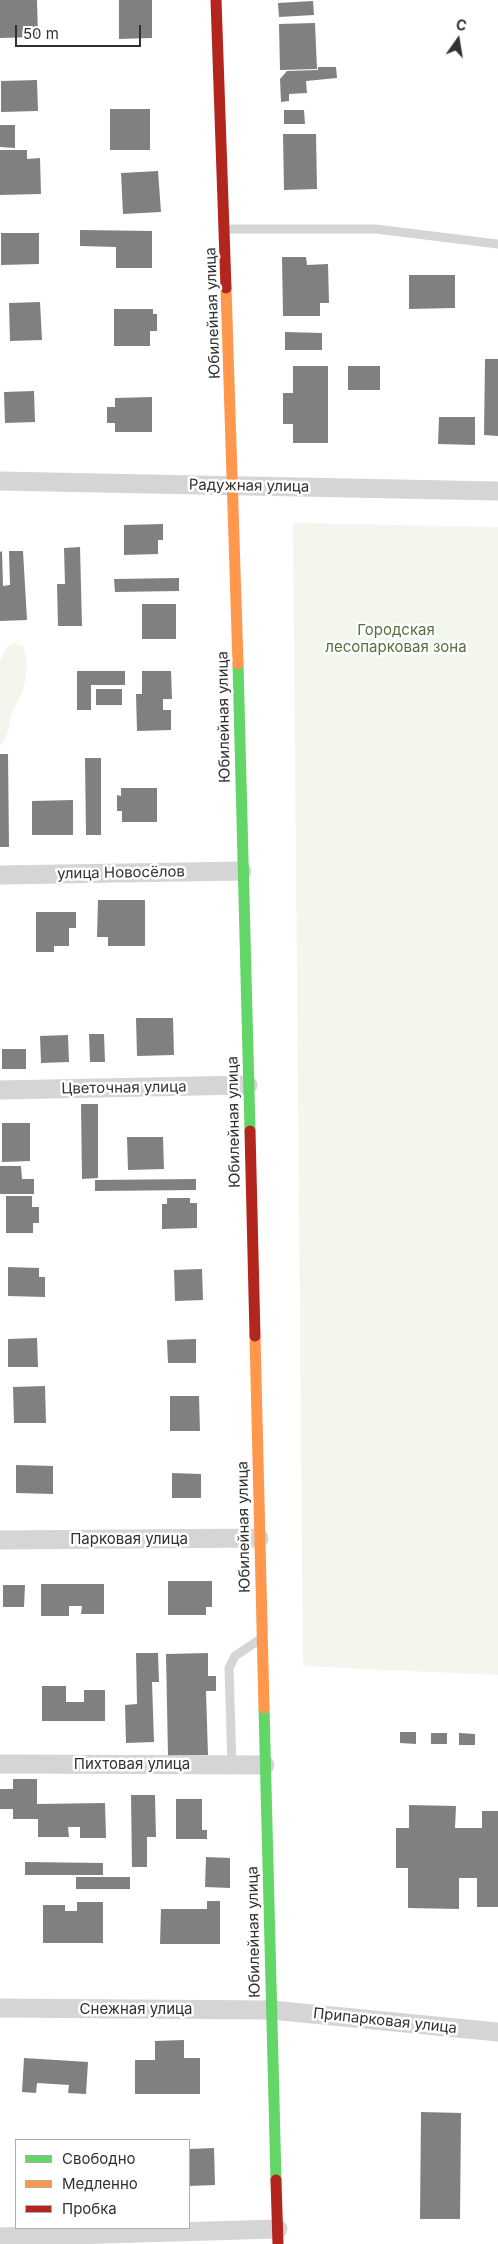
<!DOCTYPE html>
<meta charset="utf-8">
<style>
body{margin:0}
#map{position:relative;width:498px;height:2244px;overflow:hidden;background:#fff;font-family:Inter,sans-serif}
canvas{display:block}
.legend{position:absolute;left:15px;top:2139px;width:175px;height:90px;box-sizing:border-box;background:#fff;border:1px solid #adadad;margin:0;padding:6px 9px;list-style:none;font-size:15px;color:#313131}
.legend li{display:flex;align-items:center;gap:10px;height:25px}
.legend b{width:25px;border:1px solid #adadad}
.north{position:absolute;left:433px;top:15px;width:50px;height:50px;-webkit-text-stroke:4px #fff;paint-order:stroke;rotate:13deg;font-size:14px;font-weight:700;line-height:20px;text-align:center;color:#313131}
.north::after{content:'';display:block;margin:auto;width:18px;height:22px;background:#313131;clip-path:polygon(50% 0,100% 100%,50% 72%,0 100%)}
.scale{position:absolute;left:15px;top:25px;width:126px;height:22px;box-sizing:border-box;border:2px solid #313131;border-top:0;padding-left:6px;font-size:15px;line-height:18px;white-space:nowrap;color:#313131;-webkit-text-stroke:4px #fff;paint-order:stroke}
</style>
<div id="map">
<canvas width="498" height="2244"></canvas>
<ul class="legend">
<li><b style="height:6px;background:#63d668"></b>Свободно</li>
<li><b style="height:6px;background:#ff974d"></b>Медленно</li>
<li><b style="height:6px;background:#b3261e"></b>Пробка</li>
</ul>
<div class="north">С</div>
<div class="scale">50 m</div>
</div>
<script>
const context = document.querySelector('canvas').getContext('2d');
context.lineJoin = 'round';
function paint(path, color) { context.fillStyle = color; context.fill(path, 'evenodd'); }
function stroke(path, color, width, dash) { context.strokeStyle = color; context.lineWidth = width; context.lineCap = dash ? 'butt' : 'round'; context.setLineDash(dash || []); context.stroke(path); }
function write(font, color, halo, rows, align = 'center') {
  context.font = font + ' Inter,sans-serif'; context.lineWidth = 5; context.setLineDash([]); context.textBaseline = 'middle'; context.strokeStyle = halo; context.fillStyle = color; for (const [text, x, y, turn = 0] of rows) {
    context.save(); context.translate(x, y); context.rotate((+turn || 0) * Math.PI / 180); context.textAlign = isNaN(turn) ? turn : align; if (halo) context.strokeText(text, 0, 0); context.fillText(text, 0, 0); context.restore();
  }
}
const green = new Path2D(`
 M293,523L498,527V1675L303,1666Z
 M13,643L23,646C29,661 27,680 21,695C18,702 14,707 12,713C8,724 9,738 0,746V661L7,647Z`);
const building = new Path2D(`
 M0,0H37L38,37L0,38Z
 M119,0H152V38L119,39Z
 M313,1L314,15L279,17L278,3Z
 M315,23L317,69L280,70L279,24Z
 M318,67H336L337,78L306,81L307,93L289,94V101L281,102L280,79L287,71L318,70Z
 M37,80L38,111L1,112V81Z
 M110,109H150V150H110Z
 M284,110H304L305,124H284Z
 M0,125H15V148L0,147Z
 M283,134H316L317,189L284,190Z
 M0,150H27V159L40,158L41,194L0,195Z
 M158,171L161,212L123,214L121,173Z
 M80,230L152,231V268H116V247L80,246Z
 M1,233H39V264L1,265Z
 M282,257H306L307,265L328,264L329,303H320V316H283Z
 M409,275H455V308L409,309Z
 M40,302L42,340L10,341L9,303Z
 M114,309H153V314H157V331H150V346H114Z
 M285,332L322,333V350H285Z
 M485,359H498V436L484,435Z
 M293,366H328V443H293V424H283V393H293Z
 M348,366H380V390H348Z
 M34,391L35,422L5,423L4,392Z
 M152,397V432H115V423H107V407H115V398Z
 M439,417H475V445L438,444Z
 M163,524V540H158V554L124,555V525Z
 M80,547L82,626H58L57,584H65L64,548Z
 M2,551L3,586L10,585L9,551H23L27,620L0,621V552Z
 M179,578V591L115,592L114,579Z
 M142,604H176V639H142Z
 M77,671H125V685H91V710H77Z
 M142,671H171L172,699H163V710H171V730L137,731L136,694H142Z
 M96,689H122V705H96Z
 M0,754H8L9,847H0Z
 M85,758H101V835H86Z
 M121,788H157V822H122V811H117V795L121,796Z
 M73,800V835H32V801Z
 M98,900H145V946H108V937H97Z
 M36,912H76V928H69V946H54V952H36Z
 M136,1018H173L174,1055L137,1056Z
 M89,1034H104L105,1062H90Z
 M68,1035L69,1062L41,1063L40,1036Z
 M2,1049H26V1069H2Z
 M81,1104H98V1178L82,1179Z
 M2,1123H30V1161L2,1162Z
 M127,1137H163L164,1169L128,1170Z
 M0,1166H21L22,1179H34V1194H0Z
 M196,1179V1190L95,1191V1180Z
 M6,1196H32V1207H39V1223H33V1233H6Z
 M167,1198H190V1203H197V1228L162,1229V1204H167Z
 M8,1267L39,1268V1277H45V1297L8,1296Z
 M202,1269L203,1300L175,1301L174,1270Z
 M37,1338L38,1367H8V1339Z
 M196,1339V1363H168L167,1340Z
 M45,1386L46,1423H14L13,1387Z
 M170,1396H199L200,1431H170Z
 M16,1465L53,1466V1494L16,1493Z
 M172,1473L201,1474V1498H172Z
 M168,1581H212V1607H206V1615H168Z
 M41,1584H104V1614H81L82,1606H69V1616H41Z
 M3,1585H25L24,1607H3Z
 M136,1653H158L159,1682H152L154,1742L126,1743L125,1705L137,1704Z
 M208,1653V1676H216V1691H206L208,1755L168,1756L166,1654Z
 M42,1686H66V1702H84V1690H105V1721H42Z
 M400,1732H416V1744L400,1743Z
 M431,1733H447V1744H431Z
 M459,1733L475,1734V1745H459Z
 M13,1779H37V1804L105,1803L106,1838H80V1827H68L69,1837H38V1819H13V1809H0V1789H13Z
 M131,1795H155L156,1837H147V1867H132Z
 M176,1799H202V1830H207V1839H176Z
 M409,1805L456,1806L455,1828H482V1811H498V1907H477V1878H459V1909L408,1908V1868H396V1828H409Z
 M206,1857L230,1858V1888L205,1887Z
 M25,1862L103,1863V1875H25Z
 M76,1877H130V1889H76Z
 M207,1901H220V1944H160L161,1909H207Z
 M77,1902H103V1943H43V1905H65V1911H77Z
 M184,2040V2058H200V2094H135V2060H155V2041Z
 M24,2058L88,2062L86,2094L68,2093L69,2085L37,2083L36,2093L22,2092Z
 M421,2112L461,2113L460,2219H420Z
 M214,2148L215,2185L189,2186V2149Z`);
const lane = new Path2D(`
 M226,229H376L498,244
 M232,1765L229,1668L235,1656L259,1640`);
const street = new Path2D(`
 M0,481L498,491
 M0,875L242,871
 M0,1090L248,1085
 M0,1540L259,1538
 M0,1764L265,1765
 M0,2008L271,2010L498,2032
 M0,2237L278,2229`);
const fast = new Path2D(`
 M238,664L250,1131
 M264,1708L276,2180`);
const slow = new Path2D(`
 M226,288L238,664
 M255,1336L264,1708`);
const jam = new Path2D(`
 M216,0L226,288
 M250,1131L255,1336
 M276,2180L278,2244`);
const streetNames = [
 ["Юбилейная улица",213,313,-92],
 ["Радужная улица",249,486,1],
 ["Юбилейная улица",224,717,-91],
 ["улица Новосёлов",121,873,-1],
 ["Цветочная улица",124,1088,-1],
 ["Юбилейная улица",234,1122,-91],
 ["Юбилейная улица",244,1527,-91],
 ["Парковая улица",129,1539],
 ["Пихтовая улица",132,1764],
 ["Юбилейная улица",254,1932,-91],
 ["Снежная улица",136,2009],
 ["Припарковая улица",385,2021,6]
];
const parkNames = [
 ["Городская",396,630],
 ["лесопарковая зона",396,647]
];
paint(green, '#f2f6ed');
paint(building, '#808080');
stroke(lane, '#d5d5d5', 9);
stroke(street, '#d5d5d5', 19);
stroke(fast, '#63d668', 11);
stroke(slow, '#ff974d', 11);
stroke(jam, '#b3261e', 11);
write('15px', '#313131', '#fff', streetNames);
write('15px', '#576e3d', '#fff', parkNames);
</script>
